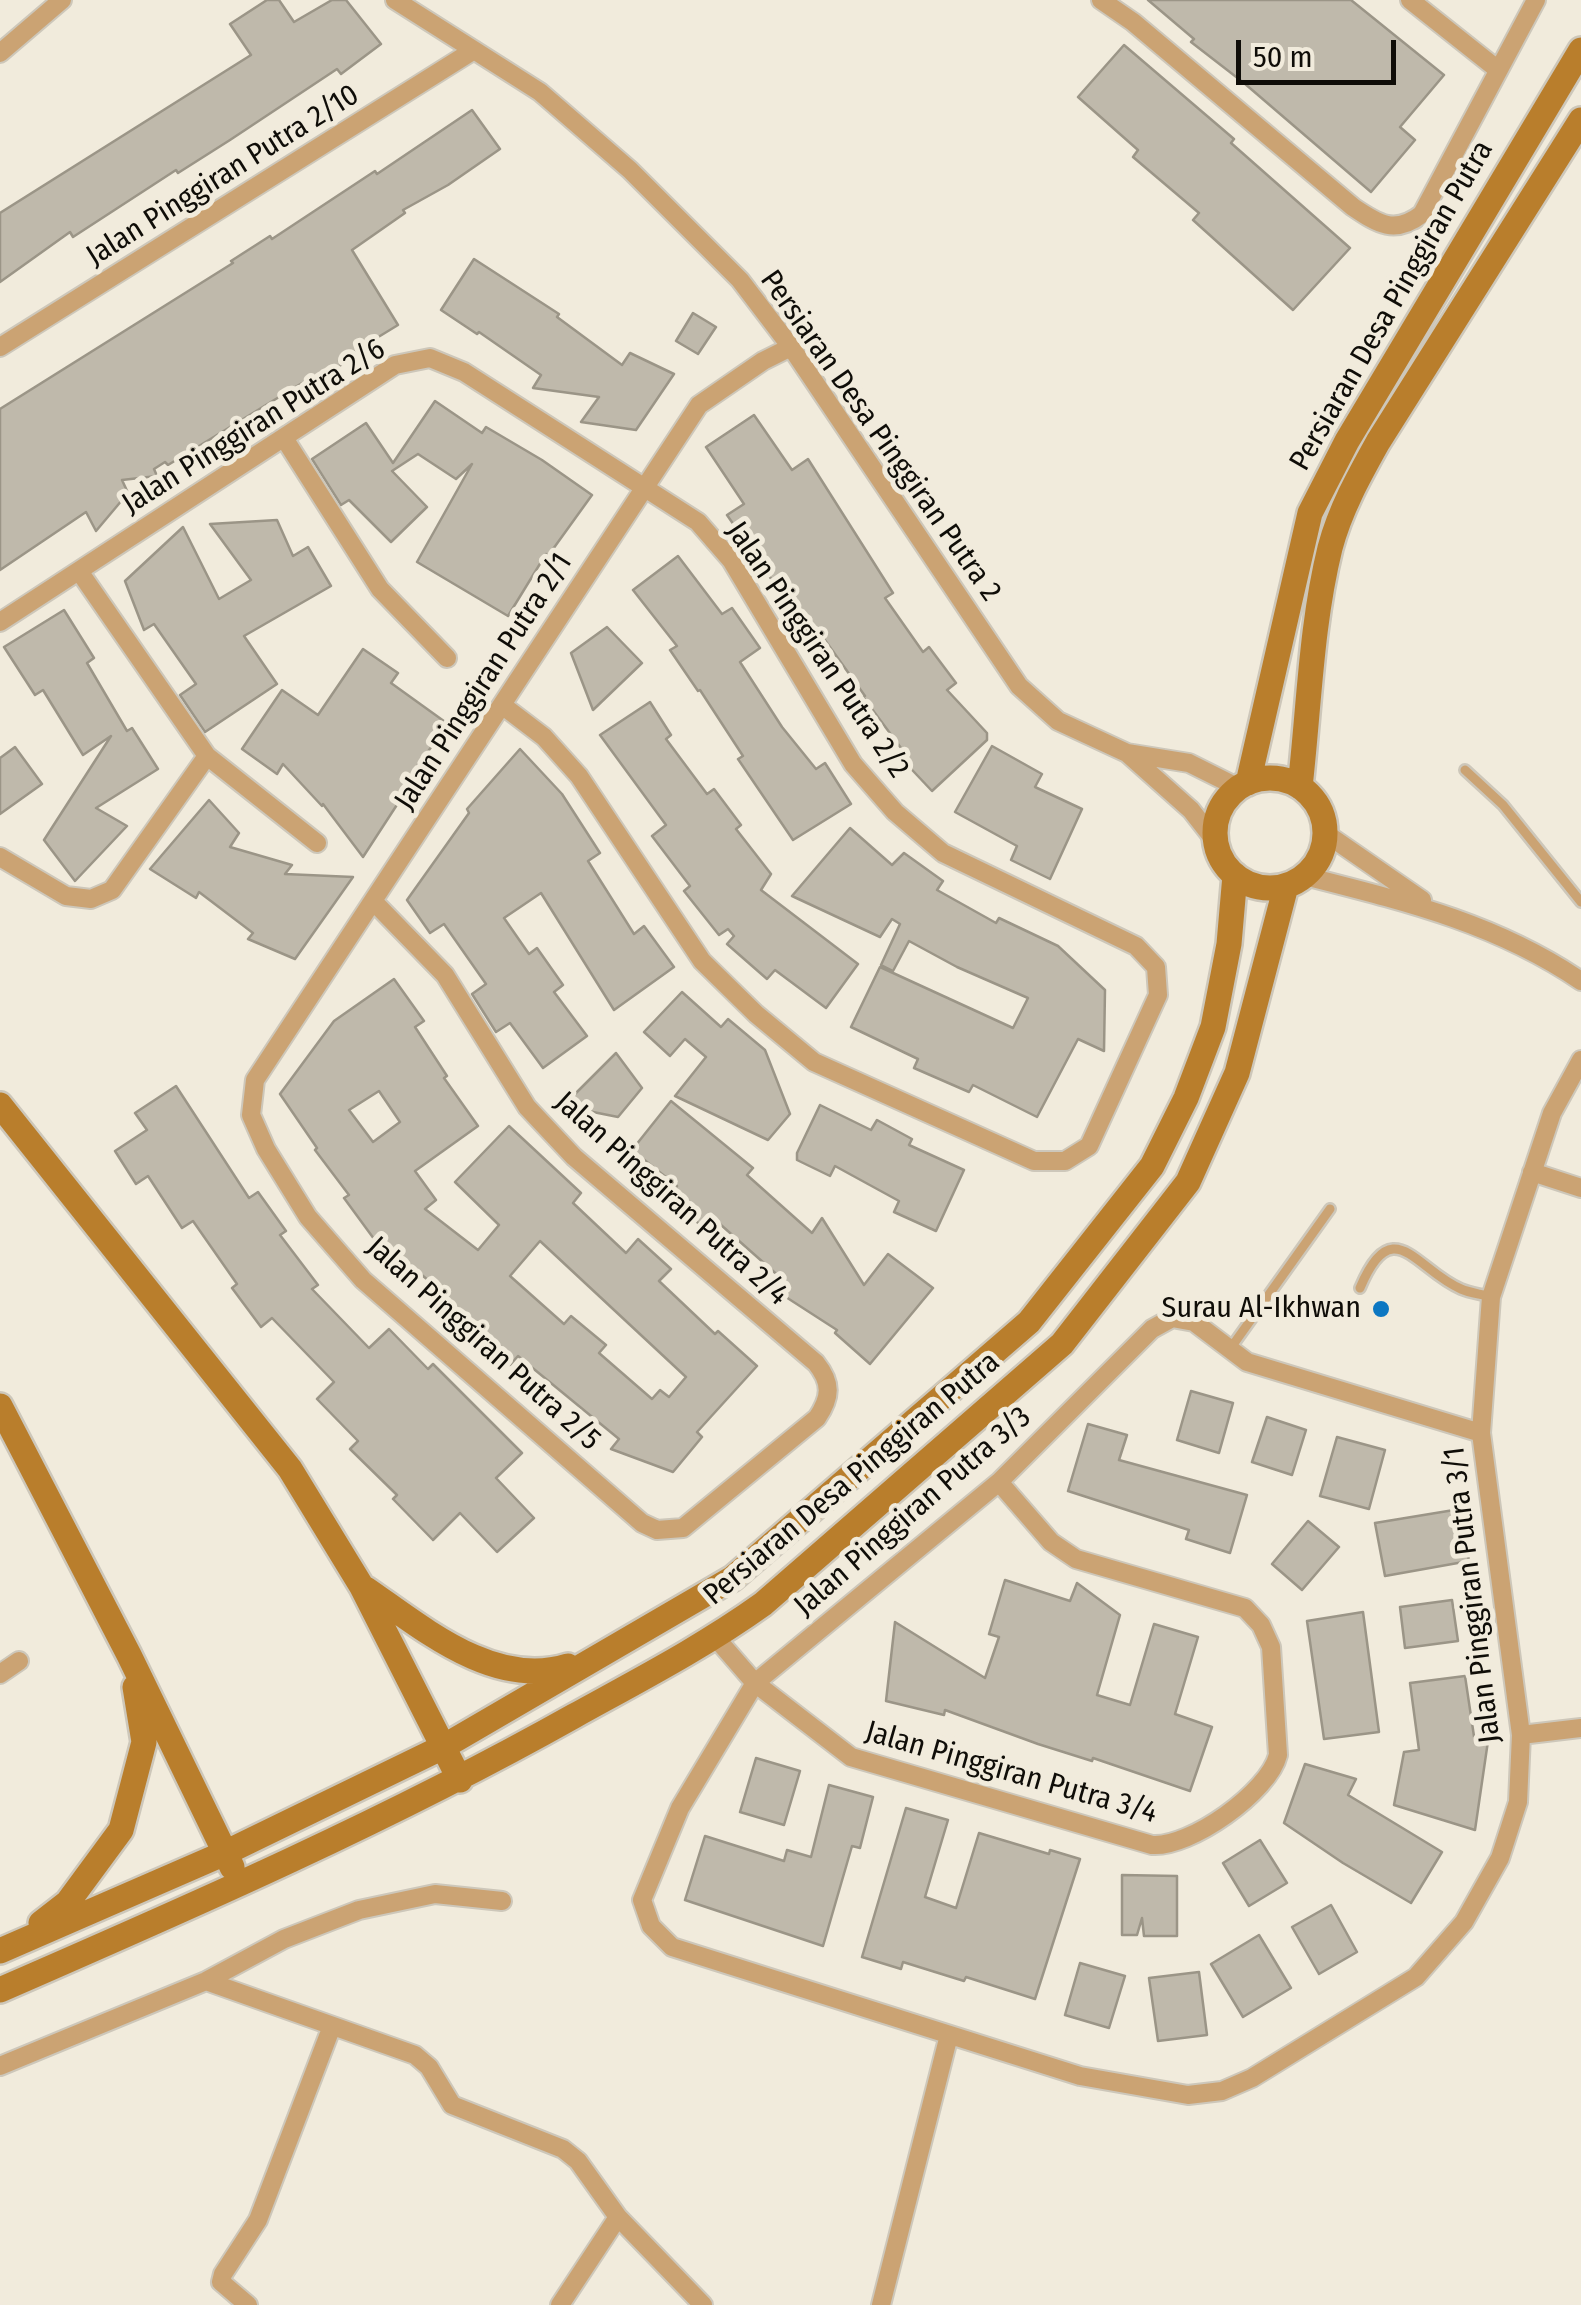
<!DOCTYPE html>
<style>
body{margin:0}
#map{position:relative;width:1581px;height:2305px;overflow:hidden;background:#f1ebdc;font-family:"Fira Sans Condensed",sans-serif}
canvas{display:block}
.scale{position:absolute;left:1236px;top:40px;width:160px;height:45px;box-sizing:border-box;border:5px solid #0f0d08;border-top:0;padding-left:12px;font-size:30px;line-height:35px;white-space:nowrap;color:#0f0d08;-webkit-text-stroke:8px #f1ebdc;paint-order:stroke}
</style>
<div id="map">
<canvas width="1581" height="2305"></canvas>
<div class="scale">50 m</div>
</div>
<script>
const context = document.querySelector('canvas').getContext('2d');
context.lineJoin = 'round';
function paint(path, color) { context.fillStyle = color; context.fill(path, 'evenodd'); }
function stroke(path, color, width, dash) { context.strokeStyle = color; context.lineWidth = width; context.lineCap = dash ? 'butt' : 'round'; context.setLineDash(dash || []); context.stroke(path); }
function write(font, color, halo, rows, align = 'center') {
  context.font = font + ' "Fira Sans Condensed",sans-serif'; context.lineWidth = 10; context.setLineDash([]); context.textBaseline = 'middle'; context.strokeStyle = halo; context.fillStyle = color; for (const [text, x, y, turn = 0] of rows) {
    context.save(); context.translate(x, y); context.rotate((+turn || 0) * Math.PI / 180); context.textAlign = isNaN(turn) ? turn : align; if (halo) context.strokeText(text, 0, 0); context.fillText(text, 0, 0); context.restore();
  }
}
const building = new Path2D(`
 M267,0H279L294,22L332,0H346L381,44L341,74L337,69L230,140L178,173L176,170L73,237L70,232L0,282V213L251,55L230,24Z
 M1148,0H1351L1444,75L1400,127L1415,140L1371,192L1244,83L1191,42L1194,39Z
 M1124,45L1234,139L1231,143L1350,248L1293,310L1193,220L1199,213L1133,157L1138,150L1078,97Z
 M472,110L500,149L448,185L403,210L405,213L352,250L398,325L339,361L341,365L304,387L302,383L168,465L165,462L154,469L157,476L122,480L128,493L96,531L86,512L0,570V409L233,263L231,261L270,236L272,239L375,171L377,174Z
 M474,259L559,314L557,317L622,365L630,353L674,374L636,430L581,422L599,397L533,388L541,375L479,332L477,334L441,310Z
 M693,313L716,327L698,354L676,341Z
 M435,401L482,433L486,427L542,460L592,495L548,556L546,554L508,616L417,562L472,464L456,479L418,454L392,471L427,507L391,542L349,500L341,505L312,459L366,423L393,463Z
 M754,415L792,470L808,459L893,593L885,598L923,652L929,647L956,683L947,690L987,733V740L932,791L899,756L904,752L863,697L865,696L822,636L814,641L727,515L744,504L706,447Z
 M277,520L293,556L308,547L331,586L244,636L277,684L205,732L180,695L196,684L154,624L144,630L125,581L183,527L219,599L251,580L210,524Z
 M678,556L722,614L732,608L760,648L740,662L782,727L816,769L825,763L851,804L793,840L738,759L743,756L700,690L698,691L670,650L677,646L633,590Z
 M64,610L94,658L87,663L127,731L132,728L158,769L96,808L127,826L75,881L44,840L111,736L83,755L43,690L35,695L4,647Z
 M607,627L642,663L593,710L571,653Z
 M363,649L398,673L391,683L448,724L413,772L417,774L363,857L323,804L322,806L283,764L277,774L242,749L282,690L318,715Z
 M650,702L671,735L666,739L707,794L714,789L741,825L736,829L771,874L761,890L858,964L826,1008L775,970L767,979L727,944L734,936L728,929L719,935L684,891L690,886L652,836L666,825L600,735Z
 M992,746L1042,774L1035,787L1082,809L1050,879L1011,860L1017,846L955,812Z
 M15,747L42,784L0,814V758Z
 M520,749L562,794L600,853L588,861L634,934L644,926L674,967L614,1010L541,893L504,918L529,954L537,948L563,985L554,992L587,1036L543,1068L510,1023L496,1032L472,994L486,984L444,924L430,933L407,900L469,813L467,809Z
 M209,800L239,833L230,847L292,865L285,874L353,877L295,959L248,939L253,933L199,892L196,898L150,869Z
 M850,828L892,865L904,853L943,881L937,890L996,923L999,918L1058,946L1105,990L1104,1051L1078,1039L1037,1117L973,1085L969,1092L914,1068L918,1059L851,1027L880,967L1013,1028L1028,998L957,967L909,941L893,971L881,965L900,924L892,919L880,937L792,896Z
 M394,979L424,1021L415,1027L447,1076L444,1078L478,1126L415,1171L436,1200L425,1209L478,1250L499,1225L455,1182L509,1126L581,1193L573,1203L626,1253L638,1239L671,1269L659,1281L715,1334L718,1331L757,1366L697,1432L702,1437L673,1472L611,1449L619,1439L518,1356L510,1365L478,1337L483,1331L435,1294L439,1289L380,1241L377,1243L344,1198L349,1195L315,1150L317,1148L280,1094L334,1021ZM379,1091L400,1122L373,1142L349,1110ZM540,1241L686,1377L669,1397L660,1390L652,1399L599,1353L606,1345L571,1316L564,1324L510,1276Z
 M682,992L721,1027L728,1019L765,1050L790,1114L768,1140L675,1096L706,1057L685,1039L670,1056L644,1032Z
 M616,1053L642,1088L618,1117L563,1106Z
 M176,1086L249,1198L258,1192L286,1231L280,1235L318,1285L312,1289L369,1348L389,1329L428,1369L433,1364L522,1453L496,1478L534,1518L497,1552L460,1513L433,1540L393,1499L397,1495L350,1449L358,1441L317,1399L334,1382L272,1318L261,1327L232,1288L237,1284L193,1221L182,1228L148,1176L136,1184L115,1151L147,1130L135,1113Z
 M671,1101L753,1168L747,1175L812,1233L822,1218L864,1285L888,1254L933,1288L870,1364L835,1333L837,1330L775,1290L782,1279L712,1217L703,1227L668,1198L677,1186L632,1150Z
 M820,1105L871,1130L877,1120L912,1139L909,1145L964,1170L936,1231L894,1212L899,1201L835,1166L830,1176L797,1160V1153Z
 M1191,1391L1233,1403L1219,1453L1177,1440Z
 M1267,1417L1306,1430L1292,1475L1252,1462Z
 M1088,1424L1127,1435L1119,1460L1247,1495L1230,1553L1186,1539L1189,1530L1068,1491Z
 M1337,1437L1385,1450L1369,1509L1320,1496Z
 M1460,1509L1469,1561L1385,1576L1375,1523Z
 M1308,1521L1339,1547L1302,1590L1272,1564Z
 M1005,1580L1070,1601L1077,1583L1120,1615L1097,1695L1130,1705L1154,1624L1198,1637L1175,1714L1212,1727L1190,1791L1093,1758L1092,1761L1038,1744L945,1710L944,1715L886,1701L895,1622L985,1678L999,1637L989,1634Z
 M1452,1600L1458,1641L1405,1648L1400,1607Z
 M1363,1612L1379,1732L1324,1739L1307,1621Z
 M1465,1676L1475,1743L1488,1741L1475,1830L1394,1805L1404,1752L1419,1750L1410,1683Z
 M756,1758L800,1771L784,1825L740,1812Z
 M1305,1764L1356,1779L1348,1795L1442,1852L1411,1903L1343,1863L1284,1823Z
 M829,1785L873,1797L860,1848L852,1846L823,1946L685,1900L705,1836L784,1861L787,1850L811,1857Z
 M906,1808L948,1820L925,1897L956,1908L979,1833L1049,1854L1050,1850L1080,1859L1035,1999L966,1977L964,1981L903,1962L901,1969L862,1957Z
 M1260,1840L1287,1883L1249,1906L1223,1863Z
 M1122,1875L1177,1876V1936H1144L1142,1918L1137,1935H1122Z
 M1331,1905L1357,1952L1319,1974L1292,1927Z
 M1259,1935L1291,1988L1243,2017L1211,1964Z
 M1080,1963L1125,1976L1109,2028L1065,2015Z
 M1199,1972L1207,2035L1158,2041L1149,1978Z`);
const lane = new Path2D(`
 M1465,770L1503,805L1581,902
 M1360,1288C1393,1210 1416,1270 1461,1289C1470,1293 1481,1294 1491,1297
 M1230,1349L1330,1209`);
const street = new Path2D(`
 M395,0L540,92L630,170L740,280L791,347L1019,686L1058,721L1127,753L1189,763L1239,788
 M1101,0L1133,22L1353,207C1378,224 1395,235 1422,214L1536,0
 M1410,0L1497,69
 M0,53L62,0
 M0,347L474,50
 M284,438L380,589L447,658
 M79,571L207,756L317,843
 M0,622L395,365L430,358L464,372L698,522L731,560L853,764L895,812L943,853L1136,946L1156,967L1158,995L1089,1146L1065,1161H1034L814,1062L756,1014L702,961L579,776L544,737L502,705
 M1127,753L1191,810L1216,842
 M1325,833L1422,900
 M0,857L66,896L91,899L112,890L207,756
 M1305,876C1403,901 1496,923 1581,981
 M374,902L445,975L527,1107L574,1157L816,1363C832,1383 831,1397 817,1418L683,1528L657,1530L642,1523L363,1280L308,1217L266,1149L251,1115L255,1080L699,405L763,361L791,347
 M1532,1172L1581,1188
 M1481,1433L1247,1362L1194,1322L1172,1318L1152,1329L999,1482L755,1683L680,1808L642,1900L651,1926L672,1947L1080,2076L1188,2095L1222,2091L1252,2078L1416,1977L1464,1922L1500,1858L1518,1802L1521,1735L1481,1433L1491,1297L1552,1113L1581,1060
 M716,1638L755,1683L851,1757L1152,1845C1190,1848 1269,1792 1278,1755L1271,1647L1261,1625L1245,1608L1076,1559L1051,1542L999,1482
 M0,1674L19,1661
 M1521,1735L1581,1728
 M206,1981L415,2055L429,2067L452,2105L563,2149L578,2161L618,2217L703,2305
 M0,2066L206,1981L284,1939L359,1910L435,1894L502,1901
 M248,2305L221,2282L223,2274L258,2220L332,2026
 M560,2305L618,2217
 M881,2305L949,2035`);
const secondary = new Path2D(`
 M1215 833a55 55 0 1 1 110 0a55 55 0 1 1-110 0Z
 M1248,783L1310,513L1347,441L1581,50
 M1300,787C1309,708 1311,625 1330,548C1340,510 1359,476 1378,442L1581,120
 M0,1105L290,1469L362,1587L460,1780
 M0,1406L129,1655L232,1867
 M366,1589C424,1629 494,1689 568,1666
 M41,1923L68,1902L121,1830L144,1742L135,1687
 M0,1951L225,1853L443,1747L733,1578L1029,1322L1152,1166L1186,1098L1213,1027L1229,944L1235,875
 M0,1990C195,1905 389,1820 574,1716C639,1680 703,1647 763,1604L1062,1344L1188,1182L1237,1073L1286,886`);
const markers = [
 [1381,1309,10,"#0c77c2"]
];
const streetNames = [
 ["Jalan Pinggiran Putra 2/10",223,176,-32],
 ["Persiaran Desa Pinggiran Putra",1392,306,-60],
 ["Jalan Pinggiran Putra 2/6",254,427,-32],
 ["Persiaran Desa Pinggiran Putra 2",880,436,55],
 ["Jalan Pinggiran Putra 2/2",817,650,56],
 ["Jalan Pinggiran Putra 2/1",484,682,-57],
 ["Jalan Pinggiran Putra 2/4",671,1199,42],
 ["Jalan Pinggiran Putra 2/5",483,1344,42],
 ["Persiaran Desa Pinggiran Putra",852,1479,-40],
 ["Jalan Pinggiran Putra 3/3",913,1512,-41],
 ["Jalan Pinggiran Putra 3/1",1473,1595,-97],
 ["Jalan Pinggiran Putra 3/4",1011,1773,16]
];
const poiNames = [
 ["Surau Al-Ikhwan",1361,1309]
];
paint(building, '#bfb9ab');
stroke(building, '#9b9587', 2.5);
stroke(lane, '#cdc7ba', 14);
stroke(street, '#cdc7ba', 22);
stroke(secondary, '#cdc7ba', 30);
stroke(lane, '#cba373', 9);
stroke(street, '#cba373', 18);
stroke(secondary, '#b97e2c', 25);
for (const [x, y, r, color] of markers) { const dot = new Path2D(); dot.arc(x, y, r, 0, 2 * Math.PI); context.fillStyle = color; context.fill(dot); stroke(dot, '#f1ebdc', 4); }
write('30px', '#0f0d08', '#f1ebdc', streetNames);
write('30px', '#0f0d08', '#f1ebdc', poiNames, 'right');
</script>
